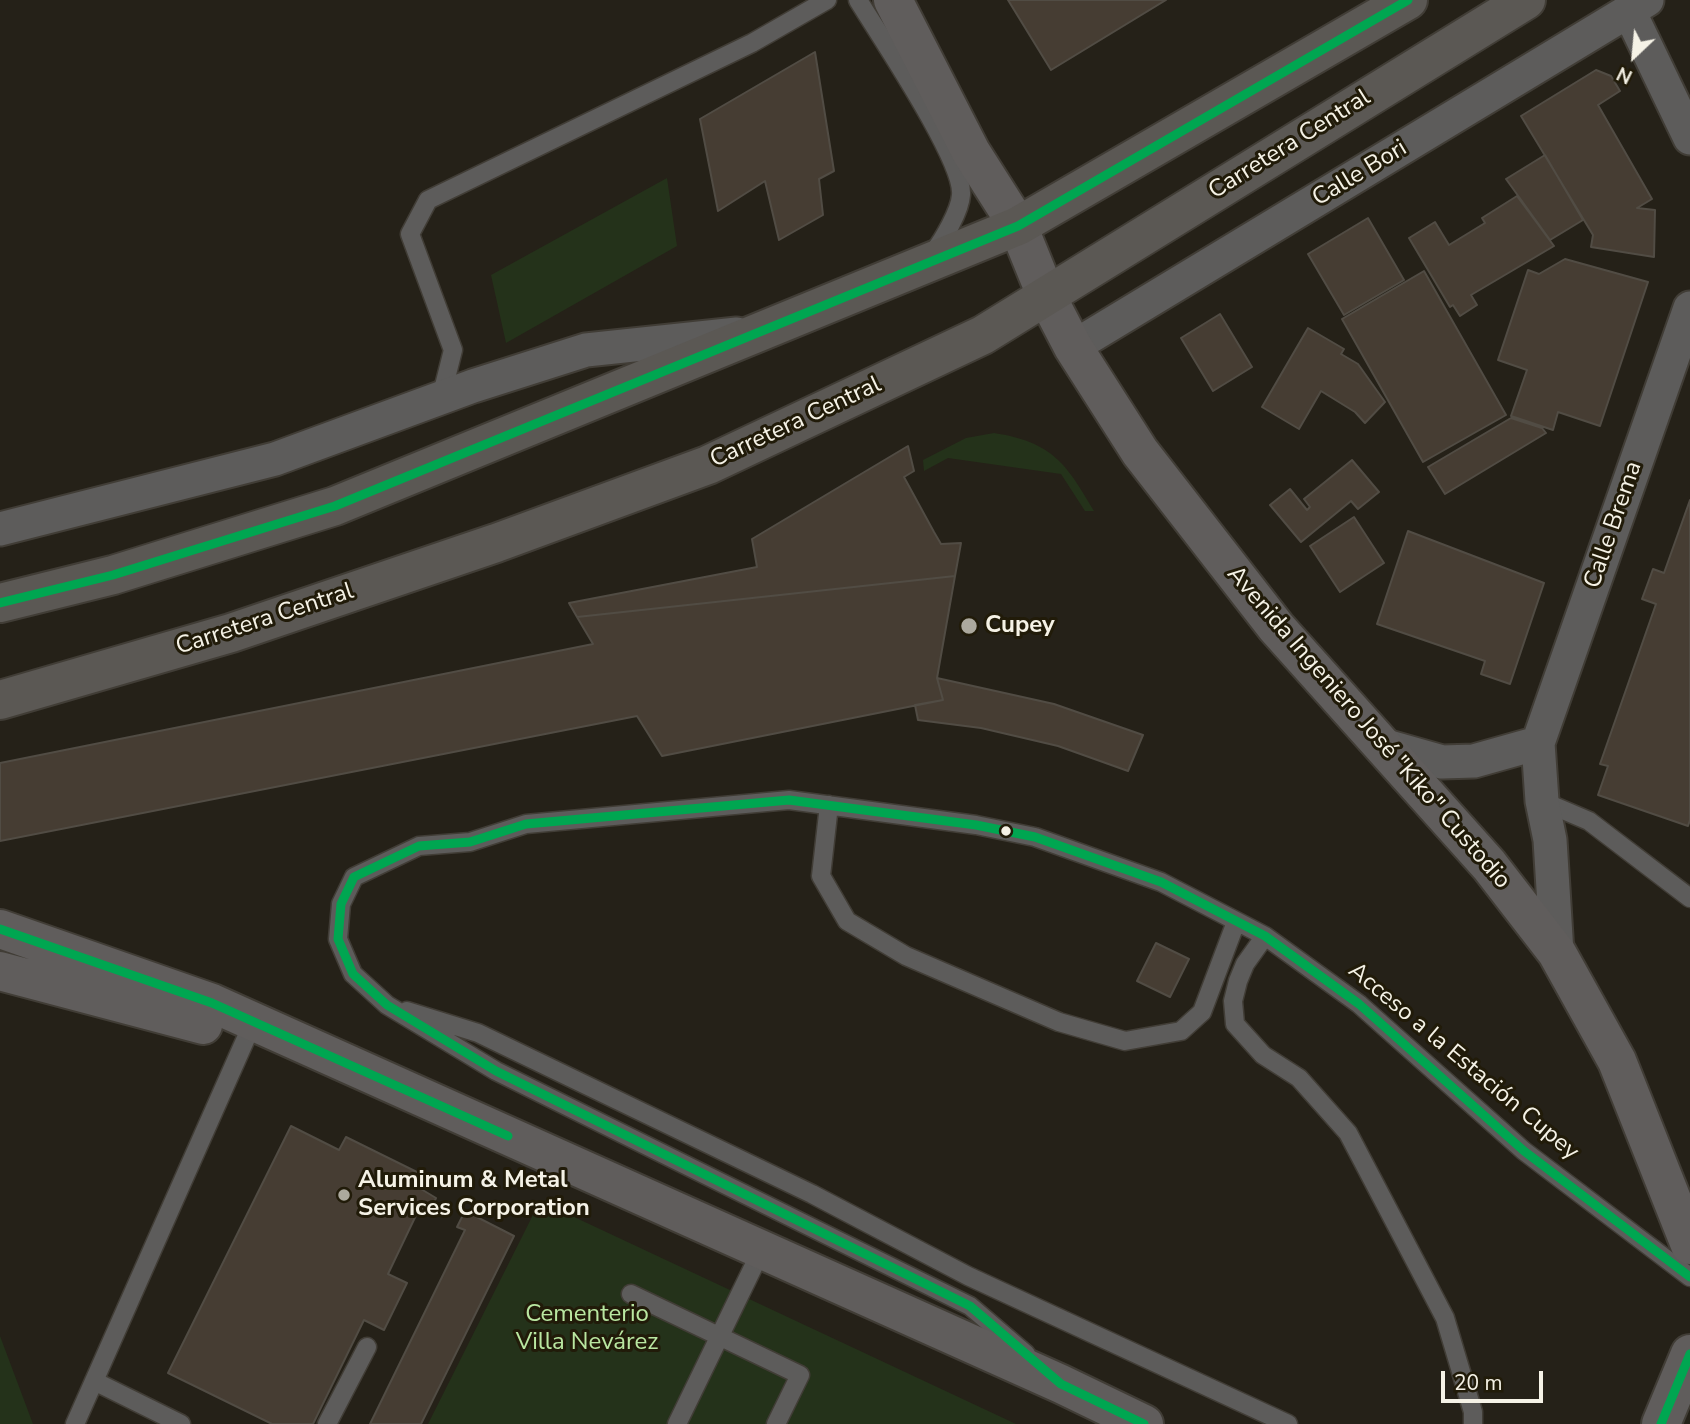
<!DOCTYPE html>
<meta charset="utf-8">
<style>
body{margin:0}
#map{position:relative;width:1690px;height:1424px;overflow:hidden;background:#252118;font-family:"Nunito Sans",sans-serif}
canvas{display:block}
.north{position:absolute;left:1599px;top:21px;width:70px;height:70px;-webkit-text-stroke:5px #211b09;paint-order:stroke;rotate:206deg;font-size:19px;font-weight:700;line-height:28px;text-align:center;color:#f5f2e6}
.north::after{content:'';display:block;margin:auto;width:24px;height:32px;background:#f5f2e6;clip-path:polygon(50% 0,100% 100%,50% 72%,0 100%)}
.scale{position:absolute;left:1441px;top:1371px;width:102px;height:32px;box-sizing:border-box;border:4px solid #f5f2e6;border-top:0;padding-left:9px;font-size:21px;line-height:24px;white-space:nowrap;color:#f5f2e6;-webkit-text-stroke:5px #211b09;paint-order:stroke}
</style>
<div id="map">
<canvas width="1690" height="1424"></canvas>
<div class="north">N</div>
<div class="scale">20 m</div>
</div>
<script>
const context = document.querySelector('canvas').getContext('2d');
context.lineJoin = 'round';
function paint(path, color) { context.fillStyle = color; context.fill(path, 'evenodd'); }
function stroke(path, color, width, dash) { context.strokeStyle = color; context.lineWidth = width; context.lineCap = dash ? 'butt' : 'round'; context.setLineDash(dash || []); context.stroke(path); }
function write(font, color, halo, rows, align = 'center') {
  context.font = font + ' "Nunito Sans",sans-serif'; context.lineWidth = 6; context.setLineDash([]); context.textBaseline = 'middle'; context.strokeStyle = halo; context.fillStyle = color; for (const [text, x, y, turn = 0] of rows) {
    context.save(); context.translate(x, y); context.rotate((+turn || 0) * Math.PI / 180); context.textAlign = isNaN(turn) ? turn : align; if (halo) context.strokeText(text, 0, 0); context.fillText(text, 0, 0); context.restore();
  }
}
const green = new Path2D(`
 M667,178L677,246L506,343L491,275Z
 M994,433C1052,442 1066,463 1094,511H1085L1061,474L948,458L924,471L923,460L966,438Z
 M540,1201L1016,1424H428Z
 M0,1336L33,1424H0Z`);
const building = new Path2D(`
 M1008,0H1166L1051,70Z
 M815,52L834,171L819,179L823,215L779,240L765,181L718,211L700,119Z
 M1596,70L1611,76L1620,91L1598,105L1652,199L1637,208L1655,210L1654,257L1591,247L1593,235L1521,116Z
 M1545,155L1583,220L1550,240L1506,179Z
 M1517,196L1554,246L1471,295L1477,305L1460,316L1453,305L1450,307L1409,238L1435,222L1449,245L1485,223L1482,218Z
 M1368,218L1404,280L1344,315L1308,254Z
 M1565,259L1648,282L1600,426L1558,412L1553,430L1511,416L1527,370L1498,360L1528,270L1539,274Z
 M1424,271L1506,415L1423,462L1342,319Z
 M1220,314L1252,367L1213,391L1181,338Z
 M1308,328L1344,349L1341,354L1358,364L1385,402L1365,423L1355,412L1321,391L1299,429L1262,407Z
 M1511,418L1542,428L1546,433L1445,494L1428,467Z
 M908,446L914,471L904,477L934,532L941,544L961,543L955,576L577,617L569,603L757,567L752,539Z
 M1352,460L1379,492L1358,509L1351,501L1301,542L1270,505L1290,489L1307,510L1310,507L1304,499Z
 M1690,500V820L1688,826L1598,795L1608,766L1600,764L1656,604L1642,599L1653,569L1664,573Z
 M1354,517L1384,563L1340,592L1310,546Z
 M1408,531L1544,583L1510,684L1481,674L1485,661L1377,624Z
 M955,576L937,678L943,700L662,756L637,716L0,841V763L593,644L577,617Z
 M937,678L1054,704L1143,735L1128,771L1058,746L981,728L918,720L915,705L943,700Z
 M1156,943L1189,959L1170,997L1137,981Z
 M291,1126L339,1150L346,1137L427,1177L421,1189L436,1198L430,1212L420,1207L388,1274L407,1283L384,1330L364,1320L313,1424H272L168,1373Z
 M465,1211L514,1236L421,1424H370L465,1230L457,1227Z`);
const lane = new Path2D(`
 M858,0C880,36 964,160 961,195C960,211 943,240 933,253
 M441,398L453,350L410,234L428,200L752,43L827,0
 M1542,801L1589,821L1690,898
 M829,805L821,876L847,921L906,956L1059,1022L1125,1041L1181,1031L1202,1012L1236,922
 M1265,936L1245,964L1238,981L1233,1001L1235,1024L1263,1055L1299,1078L1348,1133L1445,1318L1473,1412V1424
 M407,1011L478,1033L812,1194L968,1276L1288,1424
 M631,1294L800,1375L776,1424
 M1026,1354L970,1306L496,1071L387,1005L353,974L338,939L341,904L354,877L419,846L470,842L526,824L789,800L976,825L1035,837L1161,882L1265,936L1359,1004L1524,1151L1690,1277
 M94,1381L181,1424
 M75,1424L247,1036
 M327,1424L367,1347
 M677,1424L761,1251`);
const street = new Path2D(`
 M1629,11L1690,138
 M1073,347L1647,0
 M0,529L275,459L473,386L586,350L737,334
 M1382,745L1442,762L1474,761L1538,743
 M1557,953L1550,840L1542,801L1538,743L1690,308`);
const secondary = new Path2D(`
 M893,0L971,152L1018,226L1046,295L1073,347L1140,452L1276,627L1489,865L1557,953L1617,1061L1690,1245
 M0,929L212,1003L1061,1384L1144,1424
 M0,971L203,1025
 M1661,1424L1690,1354`);
const highway = new Path2D(`
 M0,603L113,575L335,506L1018,226L1408,0
 M0,700L231,633L496,543L708,465L983,335L1526,0`);
const bus1 = new Path2D(`
 M0,603L113,575L335,506L1018,226L1408,0
 M0,929L212,1003L508,1136
 M1144,1424L1061,1384L970,1306L496,1071L387,1005L353,974L338,939L341,904L354,877L419,846L470,842L526,824L789,800L976,825L1035,837L1161,882L1265,936L1359,1004L1524,1151L1690,1277
 M1661,1424L1690,1354`);
const markers = [
 [969,626,9,"#aca99e"],
 [1006,831,6,"#f5f2e6"],
 [344,1195,7,"#aca99e"]
];
const streetNames = [
 ["Carretera Central",1290,145,-32],
 ["Calle Bori",1360,174,-31],
 ["Carretera Central",796,423,-25],
 ["Calle Brema",1614,525,-71],
 ["Carretera Central",265,620,-18],
 ["Avenida Ingeniero José \"Kiko\" Custodio",1368,728,49],
 ["Acceso a la Estación Cupey",1463,1062,40]
];
const poiNames = [
 ["Cupey",985,626],
 ["Aluminum & Metal",358,1181],
 ["Services Corporation",358,1209]
];
const parkNames = [
 ["Cementerio",587,1315],
 ["Villa Nevárez",587,1343]
];
paint(green, '#24321a');
paint(building, '#463d33');
stroke(building, '#514c44', 2);
stroke(lane, '#413d36', 21);
stroke(street, '#413d36', 37);
stroke(secondary, '#413d36', 42);
stroke(highway, '#413d36', 42);
stroke(lane, '#5d5c5b', 18);
stroke(street, '#5d5c5b', 33);
stroke(secondary, '#605d5c', 38);
stroke(highway, '#5b5854', 38);
stroke(bus1, '#00a651', 9);
for (const [x, y, r, color] of markers) { const dot = new Path2D(); dot.arc(x, y, r, 0, 2 * Math.PI); context.fillStyle = color; context.fill(dot); stroke(dot, '#211b09', 2.5); }
write('24px', '#f5f2e6', '#211b09', streetNames);
write('bold 24px', '#f5f2e6', '#211b09', poiNames, 'left');
write('24px', '#b9e7a1', '#211b09', parkNames);
</script>
